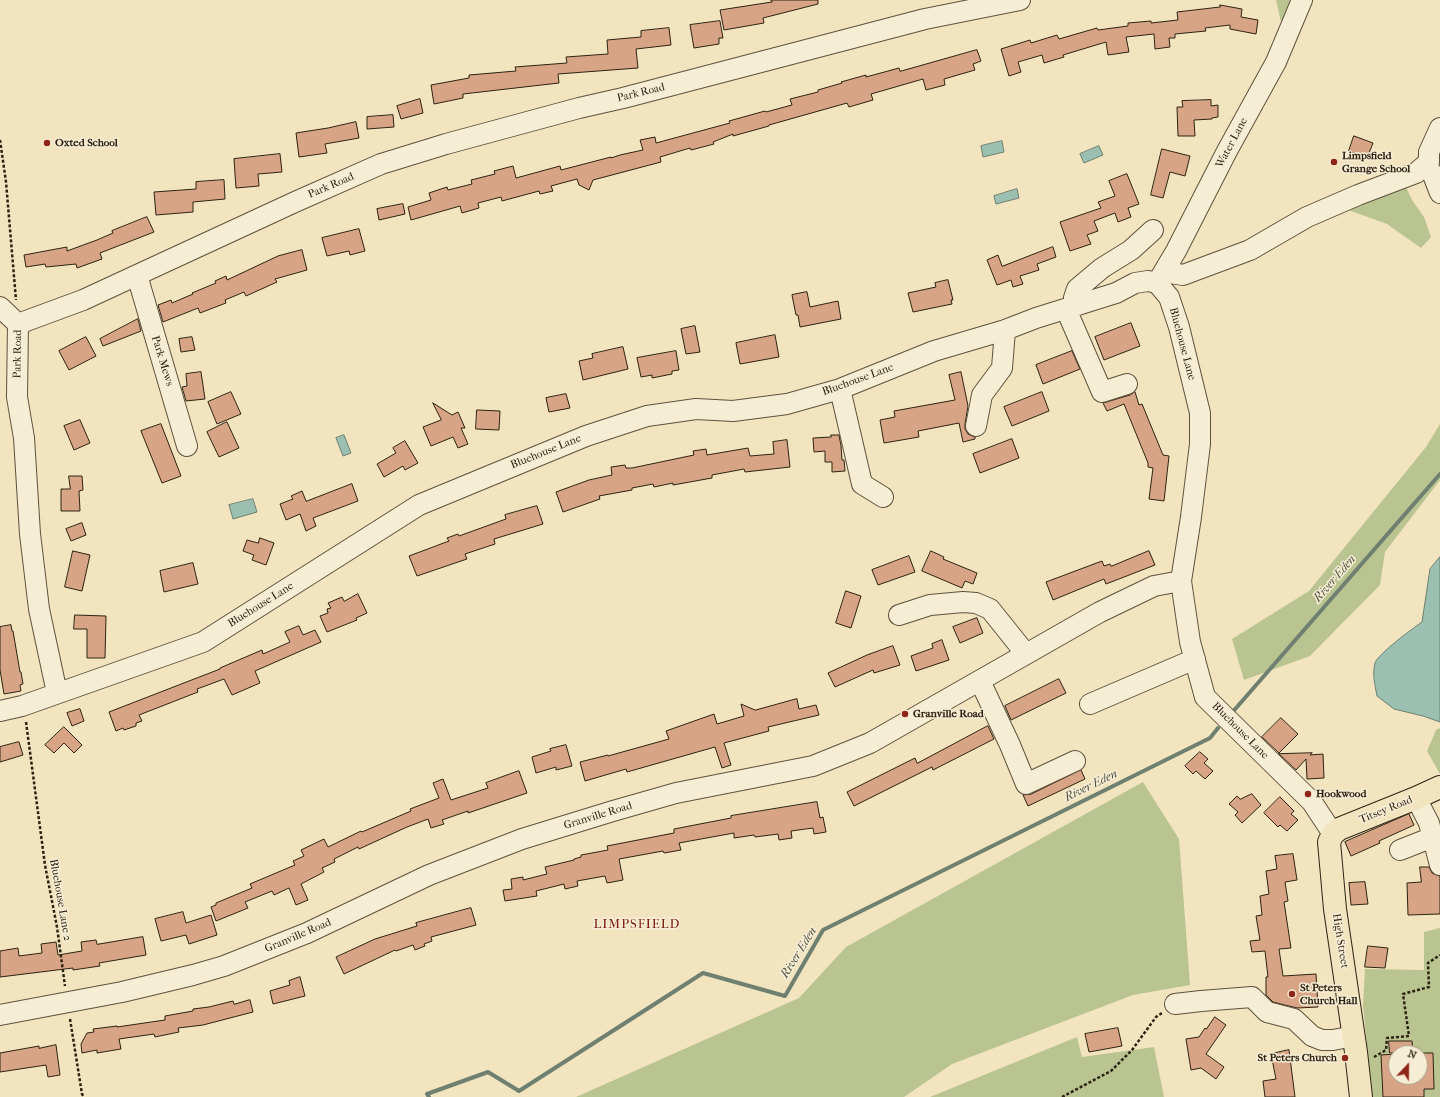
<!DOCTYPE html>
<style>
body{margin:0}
#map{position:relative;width:1440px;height:1097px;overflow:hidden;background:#f1e4be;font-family:"IM FELL French Canon",serif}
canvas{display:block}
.north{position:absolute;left:1388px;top:1045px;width:40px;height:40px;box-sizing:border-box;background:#f6edd5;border:1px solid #a69c87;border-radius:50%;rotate:22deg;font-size:11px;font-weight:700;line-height:16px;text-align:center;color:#2d2212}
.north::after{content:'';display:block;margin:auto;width:14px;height:18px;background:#8f2418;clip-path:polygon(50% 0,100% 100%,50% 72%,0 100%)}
</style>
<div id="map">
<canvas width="1440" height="1097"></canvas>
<div class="north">N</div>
</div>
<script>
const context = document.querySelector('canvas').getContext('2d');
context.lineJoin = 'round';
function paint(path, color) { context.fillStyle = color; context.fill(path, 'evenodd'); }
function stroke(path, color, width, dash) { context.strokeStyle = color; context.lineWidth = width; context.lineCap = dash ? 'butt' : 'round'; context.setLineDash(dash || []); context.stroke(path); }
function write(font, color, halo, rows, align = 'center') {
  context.font = font + ' "IM FELL French Canon",serif'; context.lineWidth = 3; context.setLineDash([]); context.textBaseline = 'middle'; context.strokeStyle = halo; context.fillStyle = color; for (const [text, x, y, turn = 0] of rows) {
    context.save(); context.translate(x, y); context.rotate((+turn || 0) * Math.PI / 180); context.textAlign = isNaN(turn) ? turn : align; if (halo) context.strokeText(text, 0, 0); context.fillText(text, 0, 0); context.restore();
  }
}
const green = new Path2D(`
 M1276,0H1295L1283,31Z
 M1406,187L1412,200L1424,217L1431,237L1421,248L1387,224L1343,208Z
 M1440,424V480L1385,552L1380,585L1310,656L1244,680L1232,639L1309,591L1426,447Z
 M1440,728V774L1427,751L1436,730Z
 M1143,782L1179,839L1190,985L1133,995L952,1064L904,1097H576L799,998L846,947Z
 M1440,928V1097H1372L1363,1005L1365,969L1424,970V932ZM1396,1053H1420V1077H1396Z
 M1077,1037L1082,1057L1154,1047L1164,1097H930Z`);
const water = new Path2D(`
 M1002,141L1004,152L983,157L981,146Z
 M1099,146L1103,155L1084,163L1080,154Z
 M1017,189L1019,198L996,204L994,196Z
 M344,435L351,453L343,456L336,438Z
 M253,499L257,512L233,519L229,505Z
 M1440,557V722L1423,716L1394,709L1377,696C1375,685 1372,674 1375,663C1378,654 1413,628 1422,622L1430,569Z`);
const stream = new Path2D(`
 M1230,715L1440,474
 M429,1097L427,1094L488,1072L519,1091L703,973L785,996L823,930L1210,738L1218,728`);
const building = new Path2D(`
 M771,0H818V4L763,18L764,23L724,30L720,10L772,2Z
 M1220,5L1242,9L1241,17L1258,20L1256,34L1230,29V25L1205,28L1206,31L1175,34V38H1169L1170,47L1155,49L1154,34L1126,37L1129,52L1108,55L1106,42L1063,55L1064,57L1044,63L1042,55L1018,62L1021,72L1009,76L1001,49L1030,40L1031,43L1057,35L1059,39L1097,28L1098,30L1128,26V23L1151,21V23L1178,20L1177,12L1220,7Z
 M720,21L723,38H719V44L694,48L690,25Z
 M669,28L671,45L636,49L638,68L558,74L559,83L463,94V98L434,104L431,85L469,78V75L516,71L515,67L567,63L566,57L608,54L607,40L641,37V31Z
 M977,50L981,61L973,64L975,70L944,79L945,85L926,90L923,79L871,94L873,100L849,107L847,103L769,125V126L733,136V134L713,142L714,144L691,150L690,148L660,157L661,162L593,180L589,190L579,185L577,179L551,186L553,191L540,194L539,191L502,201L501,197L478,203L479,208L462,213L460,206L411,220L408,207L431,200L429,193L447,187L448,190L472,184L471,180L495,174L494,171L513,166L516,178L560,166L561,170L611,157V158L620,155L643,150L640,140L655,137L656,143L730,123L729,121L765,111L766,112L792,105L790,99L818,92V90L842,83L841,82L866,75V77L899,68L900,71Z
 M420,99L423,113L401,119L397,106Z
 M1211,100V106L1218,105V117L1212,118V119L1194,120L1195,136H1178L1177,107H1183L1182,101Z
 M393,115L394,127L367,129V117Z
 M356,122L359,138L325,144L327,153L299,157L296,133L328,128Z
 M1354,136L1373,143L1367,158L1349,151Z
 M1162,149L1190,156L1185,176L1170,172L1163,198L1151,195Z
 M280,154L282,172L258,174L259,186L236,188L234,159Z
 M1127,174L1139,204L1128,208L1131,217L1118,222L1115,213L1094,221L1098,231L1087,235L1091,244L1070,251L1060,222L1101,208L1098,202L1115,196L1109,181Z
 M224,180L225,199L193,202V212L156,215L154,192L196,189V182Z
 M403,204L405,214L379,220L377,209Z
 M147,217L154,232L100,253L102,259L77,268L76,264L46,267L45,264L26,267L24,255L67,247V251L97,240L113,233L112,231Z
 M359,229L365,251L350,255L349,251L327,256L322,238Z
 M1053,247L1056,257L1037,264L1039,270L1020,276L1023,284L1013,287L1011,280L997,285L987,260L998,255L1002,266Z
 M302,250L307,270L275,279L277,282L246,296L244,292L225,300L226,303L200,313L198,308L163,322L158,305L171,300L172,303L193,294L192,293L216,283L215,281L226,276L227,280L278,256Z
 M948,280L953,300H951L952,304L913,312L908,293L936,287L935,283Z
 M807,292L810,307L838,301L841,319L800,327L798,315H796L792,295Z
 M138,319L141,331L103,346L100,339Z
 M1131,323L1140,346L1104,360L1095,337Z
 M695,326L700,352L686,354L681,329Z
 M775,335L779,357L740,364L736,343Z
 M86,337L96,356L69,370L59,351Z
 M192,337L195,350L181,352L179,339Z
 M623,347L628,369L583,380L579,361L593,358L592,354Z
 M676,351L679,370L672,371V374L652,378V375L641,377L637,358Z
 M1072,351L1080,369L1043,384L1036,365Z
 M201,372L205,399L186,401L182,387L187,386L186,374Z
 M961,372L968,406L965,424V429L968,434L975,437V439L963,442L959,423L918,431L919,437L884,443L880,420L895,417L894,411L955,400L949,375Z
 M231,392L241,414L217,424L208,402Z
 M1042,392L1049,411L1012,426L1004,407Z
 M1135,392L1139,405L1142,404L1163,455L1169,456L1164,501L1149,499L1153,468L1148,467V463L1124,404L1107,411L1103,403L1130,395Z
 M566,394L570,408L549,412L546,398Z
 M433,403L452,415L458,412L465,428H461L468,444L458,448L453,437L431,446L423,427L441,420Z
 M477,410L500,411L499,430L476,429Z
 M80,420L90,443L74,450L64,426Z
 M227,422L239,448L219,457L207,432Z
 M161,424L181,476L162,483L141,431Z
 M831,435H839L841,446L842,460H844L845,471L832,472V462H825V451L814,452L813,438L831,437Z
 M1012,439L1019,458L980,473L973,454Z
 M787,440L790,467L745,472L744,469L712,475V478L673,485V483L654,487L653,484L632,488V490L599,496L600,499L563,512L556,492L589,480L612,475L611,467L625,465L626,468H632L694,455L693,451L706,449L707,455L748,448L750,456L774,454L773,442Z
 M405,441L418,463L405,470L403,466L384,477L377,464L396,453L393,448Z
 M69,476H82L83,490L79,491L80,511H61V489H70Z
 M352,484L358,501L313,518L316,526L306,531L300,514L286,520L280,504L293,499L291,496L302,491L306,501Z
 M537,506L543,524L494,539L495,544L465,554L467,559L417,576L409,556L449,541L447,538L458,534L459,536L506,519L505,515Z
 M82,523L86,535L71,541L66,529Z
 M260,538L274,543L266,565L252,560L254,555L243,551L247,540L258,543Z
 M73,551L90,555L82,591L65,587Z
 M931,551L944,557L943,559L977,573L973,584L965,581L962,588L922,571Z
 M1149,551L1155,565L1106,584L1104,579L1053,600L1046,582L1102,561L1104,566L1110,564L1111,566Z
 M909,556L915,572L878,585L872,570Z
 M193,563L198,584L164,592L160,571Z
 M846,591L861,596L851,628L836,623Z
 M358,594L367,613L356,618L357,620L327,632L320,616L328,613L327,609L331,608L328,603L342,597L344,601Z
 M75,615L106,616L105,658H87V629H74Z
 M977,618L983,633L960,643L953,627Z
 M11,625L12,631H13L20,672H21L23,684L20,685L21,691L4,694L0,670V627Z
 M299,626L303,635L315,630L321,642L255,671L260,683L232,695L224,679L197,689L198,692L139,715L142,721L136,723V726L124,730L123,728L116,731L109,712L220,669V668L262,650L263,654L290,642L285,632Z
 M942,640L949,660L916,671L911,656L933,648L932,644Z
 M893,646L900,665L874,673L873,670L835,687L828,673L867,655Z
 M1059,679L1066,693L1011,720L1005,706Z
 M797,699L799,709L816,705L819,715L768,727L769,731L724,743L731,765L722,768L715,747L627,772L626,769L585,781L580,762L608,755V756L669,739L666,731L714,714L717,724L744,716L741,704L755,710Z
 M80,709L84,721L72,726L67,713Z
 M1281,718L1298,734L1279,753L1262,737Z
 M988,726L994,739L933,770L932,767L854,806L847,792L915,758L917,763Z
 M64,727L82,745L74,753L64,743L54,753L45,745Z
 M19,742L23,755L0,762V747Z
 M566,745L572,766L556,770V767L536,773L532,757L551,751L550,749Z
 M1200,752L1208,759L1204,763L1213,771L1205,779L1196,771L1193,774L1185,766Z
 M1312,753L1310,755L1323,754L1324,778L1307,779L1306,759L1296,770L1279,754Z
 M1081,770L1085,779L1028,806L1023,795L1031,794Z
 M519,771L527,793L468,813V811L442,820L444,824L431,828L428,819L407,827L359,849L358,847L334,859L335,862L322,868L324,872L301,884L308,900L296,905L289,888L274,895L272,891L245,902L248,908L216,921L211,907L216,905V903L252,888L250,884L295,865L293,861L304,856L301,850L324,839L328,847L361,831L362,832L411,811L410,809L439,798L433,783L443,779L451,800L488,788L486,783Z
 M1252,794L1261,805L1242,823L1235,815L1238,812L1229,804L1237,796L1240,799Z
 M1280,797L1294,811L1291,814L1298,820L1287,831L1280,825L1278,827L1264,813Z
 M817,802L820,818L823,817L826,832L814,834L813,828L791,831L792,838L779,840L778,834L755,837L754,835L734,838V833L679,843L681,850L664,853L663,851L619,859L623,880L607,883L605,876L577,881L578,886L565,889L564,884L536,891L537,896L505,901L503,890L512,889L511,879L523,877V880L547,874L545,867L574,860V859L581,857V855L608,850L607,846L674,833V829L731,818V816Z
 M1409,814L1414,825L1379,841L1380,843L1351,856L1345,842Z
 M1293,854L1297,880L1285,882L1288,901L1284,902L1291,948L1279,949L1283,976L1316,974L1318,1007L1297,1008L1273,1002L1266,995V977H1268L1265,951L1252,952L1250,941L1260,940L1256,916L1262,915L1260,896L1269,894L1266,871L1277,869L1275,856Z
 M1420,867H1429L1432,873L1440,876V914L1408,915L1407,883L1421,882Z
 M1365,882L1368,904L1351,905L1349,883Z
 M471,908L476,925L431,937L432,941L424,944L425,946L415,950L413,945L396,951L395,950L344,974L336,957L375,939L417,926L416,923Z
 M183,912L186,923L211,915L217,935L189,944L186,935L161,941L155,919Z
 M143,937L146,955L99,963L100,966L73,970V968L0,977V951L18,948L19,956L42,953L41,944L56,942L58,955L82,951L81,942L96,940L97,944Z
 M1368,946L1388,948L1385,968L1365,967Z
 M300,977L305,996L273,1004L270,991L290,985L289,981Z
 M250,1000L253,1012L203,1025L178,1028L179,1032L155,1037L154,1034L119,1039L121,1049L97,1053V1050L82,1053L81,1044L87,1033L94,1032L93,1029L117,1026V1027L165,1020V1016L193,1011V1009L209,1007L233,1001L234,1004Z
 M1215,1017L1226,1025L1206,1054L1224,1067L1216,1079L1201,1068L1191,1070L1186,1039L1199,1037L1205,1028L1206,1029Z
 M1118,1028L1122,1046L1089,1052L1085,1034Z
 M1389,1041H1412L1413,1053H1390Z
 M56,1045L60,1075L48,1077L46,1065L0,1072V1053L39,1046V1048Z
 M1289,1050L1295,1097H1265L1263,1081L1276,1079L1271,1054Z
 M1420,1053H1433L1434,1089H1424V1097H1383L1381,1055L1396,1054V1077H1420Z`);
const path = new Path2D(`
 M0,140L6,182L16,300
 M26,722L45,865L57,927L65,986
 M70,1019L82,1094L84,1097
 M1374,1057L1386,1050L1387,1038L1409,1036L1403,994L1429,987L1428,963L1440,955
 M1062,1097L1111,1071L1132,1050L1156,1017L1162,1013`);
const minor = new Path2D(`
 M1429,162V152L1440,128
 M1426,164L1433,175L1440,193
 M1164,272L1183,275L1250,250L1307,217L1358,195L1416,173L1429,162
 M137,275L187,446
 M1157,283L1176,251L1227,151L1276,62L1302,0
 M1078,305L1074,298L1077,289L1102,268L1131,250L1153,230
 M0,307L18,324
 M1066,309L1102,392L1127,384
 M18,324L83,300L295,202L381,164L446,144L579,108L623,98L925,19L1020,0
 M18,324L17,397L24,438L30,534L39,609L57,693
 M840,389L862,484L883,497
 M976,426L982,395L1002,368L1005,330
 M899,615L930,605L963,602L976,603L990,609L1026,654
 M980,681L1010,745L1026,784L1075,761
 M1090,704L1195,659
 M0,711L22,706L203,642L419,505L586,436L647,416L696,409L733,411L787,404L840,389L934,351L1005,330L1036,318L1116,293L1135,283L1148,281L1157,283L1169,297L1179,327L1200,413V444L1191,517L1181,581L1190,642L1205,697L1312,802L1333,834
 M1416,798L1429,823L1440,865
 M1400,850L1433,837
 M1175,1004L1201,1001L1252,997L1267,1012L1294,1019L1312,1036L1322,1040H1333L1354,1036
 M0,1015L122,992L193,975L224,966L307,933L429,875L522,839L613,811L676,793L813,766L870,743L1100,612L1154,586L1181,581`);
const major = new Path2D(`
 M1361,1097L1356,1052L1335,909L1329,842L1333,834L1339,829L1416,798L1440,787`);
const markers = [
 [47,143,4,"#8f2418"],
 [1334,162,4,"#8f2418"],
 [905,714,4,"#8f2418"],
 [1308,794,4,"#8f2418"],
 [1292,994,4,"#8f2418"],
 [1345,1058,4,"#8f2418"]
];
const streetNames = [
 ["Park Road",641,93,-14],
 ["Water Lane",1232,143,-62],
 ["Park Road",331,186,-23],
 ["Bluehouse Lane",1182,344,75],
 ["Park Road",18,354,-89],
 ["Park Mews",162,361,73],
 ["Bluehouse Lane",858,380,-20],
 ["Bluehouse Lane",546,452,-22],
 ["Bluehouse Lane",261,605,-32],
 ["Bluehouse Lane",1240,731,45],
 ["Titsey Road",1386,810,-22],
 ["Granville Road",598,816,-17],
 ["Bluehouse Lane 2",60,900,80],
 ["Granville Road",298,936,-23],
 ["High Street",1340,941,81]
];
const poiNames = [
 ["Oxted School",55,143],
 ["Limpsfield",1342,156],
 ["Grange School",1342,169],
 ["Granville Road",913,714],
 ["Hookwood",1316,794],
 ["St Peters",1300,988],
 ["Church Hall",1300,1001],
 ["St Peters Church",1337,1058,"right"]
];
const waterNames = [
 ["River Eden",1335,579,-49],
 ["River Eden",1091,786,-26],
 ["River Eden",799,953,-58]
];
const quarterNames = [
 ["LIMPSFIELD",637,925]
];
paint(green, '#bac491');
paint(water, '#9bbfb0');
stroke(water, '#6f8071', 1);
stroke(stream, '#6f8071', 4);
paint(building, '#d8a486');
stroke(building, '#2d2212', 1);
stroke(minor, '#5e523d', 22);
stroke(major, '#2d2212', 24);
stroke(path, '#2d2212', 2.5, [3, 2]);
stroke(minor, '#f6edd5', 20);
stroke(major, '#f1e4be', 22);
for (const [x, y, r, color] of markers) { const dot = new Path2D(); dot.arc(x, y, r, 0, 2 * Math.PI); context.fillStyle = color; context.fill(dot); stroke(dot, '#f6edd5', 1.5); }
write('11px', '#2d2212', '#f6edd5', streetNames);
write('bold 11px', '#2d2212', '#f6edd5', poiNames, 'left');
write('italic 12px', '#4e5141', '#f6edd5', waterNames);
context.letterSpacing = '1px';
write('13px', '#7a1f14', '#f6edd5', quarterNames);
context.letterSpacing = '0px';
</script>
